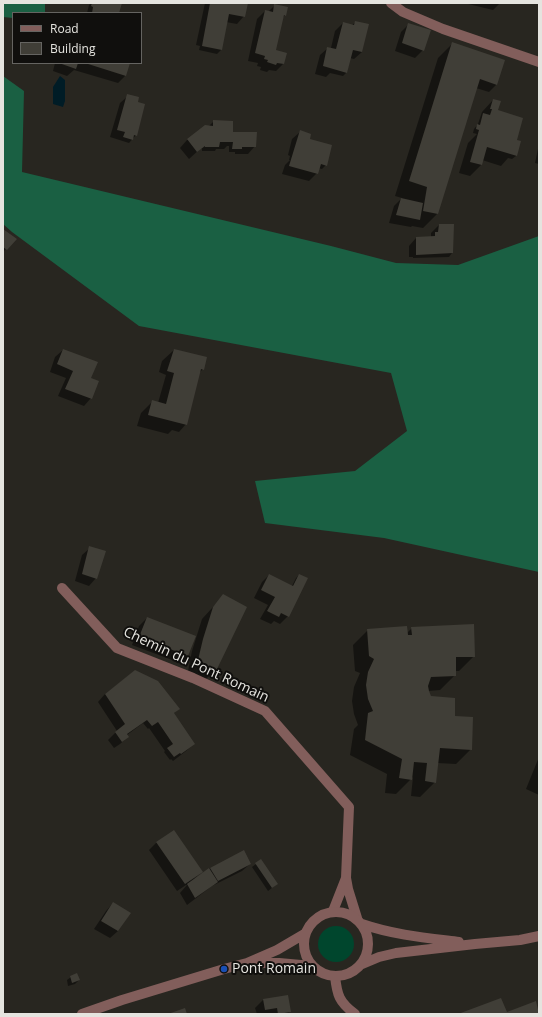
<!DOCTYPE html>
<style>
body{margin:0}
#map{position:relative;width:542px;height:1017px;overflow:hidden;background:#282620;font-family:"Open Sans",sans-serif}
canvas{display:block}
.frame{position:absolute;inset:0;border:4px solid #e5e4df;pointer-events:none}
.legend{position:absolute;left:12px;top:12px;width:130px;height:52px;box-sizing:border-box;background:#100f0d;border:1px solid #656461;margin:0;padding:5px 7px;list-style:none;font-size:12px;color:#e5e4df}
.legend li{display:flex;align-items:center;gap:8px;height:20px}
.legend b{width:20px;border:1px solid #656461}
</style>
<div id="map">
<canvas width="542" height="1017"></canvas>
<div class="frame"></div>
<ul class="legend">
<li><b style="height:5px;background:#825e5b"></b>Road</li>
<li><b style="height:11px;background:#403e37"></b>Building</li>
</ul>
</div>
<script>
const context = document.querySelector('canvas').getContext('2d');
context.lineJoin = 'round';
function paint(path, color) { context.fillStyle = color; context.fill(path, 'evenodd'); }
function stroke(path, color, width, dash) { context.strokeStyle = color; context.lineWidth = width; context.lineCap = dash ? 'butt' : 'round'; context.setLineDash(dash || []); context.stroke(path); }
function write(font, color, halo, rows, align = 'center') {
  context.font = font + ' "Open Sans",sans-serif'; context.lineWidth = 4; context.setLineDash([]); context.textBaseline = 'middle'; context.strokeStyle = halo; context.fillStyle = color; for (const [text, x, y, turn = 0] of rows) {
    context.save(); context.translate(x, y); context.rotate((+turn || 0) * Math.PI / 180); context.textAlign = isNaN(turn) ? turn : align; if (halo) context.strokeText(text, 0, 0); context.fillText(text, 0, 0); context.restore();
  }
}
const green = new Path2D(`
 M318 944a18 18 0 1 1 36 0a18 18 0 1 1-36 0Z`);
const forest = new Path2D(`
 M3,3H45V13H13V18L3,17Z
 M3,76L24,91L22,172L331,246L396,263L458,265L539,236V572L384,538L265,523L255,481L355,471L407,431L391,373L139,326L12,232L3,224Z`);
const water = new Path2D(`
 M60,76L65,80V101L63,107L53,104V87Z`);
const shadow = new Path2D(`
 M91,3H121L118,13H87L89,5Z
 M205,3H247L244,16L237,24L226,22L221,50L217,54L199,50L200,46L196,45Z
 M464,3H500L493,10Z
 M275,5L285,15L282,18L275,51L283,64L276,71L269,70L267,72L260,70L261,67L257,66L258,63L248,61L257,19L265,11L268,12Z
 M356,22L362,52L354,59L350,58L347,72L343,76L330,73L326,77L315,74L320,55L328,48H331L335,31L343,23L352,25Z
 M409,24L423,50L415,58L395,51L401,32Z
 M453,43L497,84L489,92L476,88L437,214L423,228L412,226L411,227L389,223L394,206L402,198L395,196L438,58Z
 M55,63H129L125,76L118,83L74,70L67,76L53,71Z
 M128,96L136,135L129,143L110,137L120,103Z
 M493,100L497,111L516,141V156L512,159L508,158L501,166L482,160L481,165L470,176L459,173L468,143L477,134L473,133L474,129L478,124L482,112Z
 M214,121L232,133L255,146L248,154H235V152H229V146H227L224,149H216L215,151H202V149H200L189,159L180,148L187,140L206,126H209Z
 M300,132L308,140L326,165L322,169L318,168L317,173L309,181L282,174L285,165L290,160H289L290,156L288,155L292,139Z
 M539,144V164L535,163Z
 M439,225H453L452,253L449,257L413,258V257H409V246L416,238L431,237V233Z
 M3,230L15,239L3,252Z
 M63,350L90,379L91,398L84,406L58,396L66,378L50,372L55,357Z
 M174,350L203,369L199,373L186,424L179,432L172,430L168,434L137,426L141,413L152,402L158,403L166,375L159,372L162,361Z
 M90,548L96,578L89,586L75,581L82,555Z
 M269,575L292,586L296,578L299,575L307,579L288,616L280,624L274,621L271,624L260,619L268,605L254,598L262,582Z
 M224,595L217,668L205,680L188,671L192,651L202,619Z
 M147,618L188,655L180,663L132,645L139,626Z
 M412,628L474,656L459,671H455V675L440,690L428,691L431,697L454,717L471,749L456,764L437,763L435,782L420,797L411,796L413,777L396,794L385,793L387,774L350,755L354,729L358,725L354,714L352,701L354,687L360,673L355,671L353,645L368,630L407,633Z
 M135,671L179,709L173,714L194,744L186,751L173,761L171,759L170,760L164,752L165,751L149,728L148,729L143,723L127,735L128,737L120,744L114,748L108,740L117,731L98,702L105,694Z
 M539,757V795L526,789Z
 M157,842L202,872L195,878L196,879L210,868L250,864L242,871L212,886L187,905L180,893L187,885H186L177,891L149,850Z
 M256,864L277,884L268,891L252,867Z
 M113,903L118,931L110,938L94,929L106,911Z
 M71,977L79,980L75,984L68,986L67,980Z
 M287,996L290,1012L287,1014H257L255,1008L263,1000Z`);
const building = new Path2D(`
 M92,3H122L119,13H92L93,7L91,6Z
 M210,3H248L245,17L229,14L222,50L202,46Z
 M274,4L288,7L286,16L284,15L276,50L287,53L284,64L277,63L276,65L267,62L268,60L264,59L265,56L255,53L265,10L273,12Z
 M355,21L369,24L362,52L353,50L347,73L323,66L327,47L336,49L343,22L354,25Z
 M408,23L431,30L424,51L402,43Z
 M452,42L505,60L497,85L480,79L438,214L423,211L427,187L409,181Z
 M59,63H78L76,69Z
 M85,63H130L126,76Z
 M127,94L139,97L138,102L145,104L137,136L134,135L133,140L123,137L125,132L117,130Z
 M493,99L501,101L498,110L523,118L517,140L521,141L517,156L487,147L482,165L470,162L479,130L476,129L477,124L480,125L483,113L490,115L492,109H490Z
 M213,120L233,121V132H257L256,147H242V149H232L233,142H220L219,147H205V146L197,152L187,139L205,125L213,126Z
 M300,130L311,134L310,139L332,145L327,166L321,164L318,174L289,166Z
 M401,198L423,203L420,220L396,215Z
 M439,224H454L453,253L416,255V237L435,236V232H438Z
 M3,229L17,239L7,250L3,247Z
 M63,349L98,362L91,378L99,381L92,399L65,389L73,371L57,364Z
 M174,349L207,357L204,370L201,369L187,425L148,415L152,400L166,404L174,373L167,371Z
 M89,546L106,551L97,579L82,574Z
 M269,574L293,586L299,574L308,578L289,617L281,613L279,617L267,611L275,597L261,590Z
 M223,594L247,607L217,669L209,672L201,668L203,662L198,660L203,639L213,607Z
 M147,617L196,636L188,656L139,637Z
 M474,624L475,657H456V676L431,677L428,686L429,691L431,696L455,698V716L473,717L472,750L440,748L436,783L425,781L427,763L414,762L412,780L399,778L402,759L365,740L368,713L373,711L368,699L366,685L368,672L374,659L369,656L367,629L407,626L408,635H412L411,627Z
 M135,670L158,681L180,709L174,713L195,744L181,754L180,753L174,757L167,748L173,744L158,722L152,726L147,720L127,734L129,737L122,742L115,732L125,724L105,694Z
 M174,830L203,872L185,884L156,842Z
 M244,850L251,864L218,881L210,868Z
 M261,859L278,884L272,888L255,863Z
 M209,868L218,882L195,898L187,884Z
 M113,902L131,913L118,931L101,921Z
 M77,973L80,980L72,983L70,976Z
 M288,995L291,1012L278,1014L277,1008L265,1010L263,999Z
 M501,998L507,1012L536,1001L539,1014H458Z
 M185,1008L187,1014H168Z`);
const minor = new Path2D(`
 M391,3L403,12L443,29L539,62
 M62,588L117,648L193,678L265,711L349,807L346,878L348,889L357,918
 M333,911L346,878
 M335,976C337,995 339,1002 355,1014`);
const tertiary = new Path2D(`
 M304 944a32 32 0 1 1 64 0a32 32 0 1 1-64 0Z
 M362,924C394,935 427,938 459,942
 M251,963H279L312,966
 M360,965L379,957L396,953L475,944L520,940L539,936
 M82,1014L122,1000L224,969L247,963L277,950L306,933`);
const markers = [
 [224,969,4,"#1a4fb4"]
];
const streetNames = [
 ["Chemin du Pont Romain",196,665,25]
];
const poiNames = [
 ["Pont Romain",232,969]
];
paint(green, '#00462d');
paint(forest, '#1a6043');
paint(water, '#001c26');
paint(shadow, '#0007');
paint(building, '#403e37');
stroke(minor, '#825e5b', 10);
stroke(tertiary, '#825e5b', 10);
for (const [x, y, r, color] of markers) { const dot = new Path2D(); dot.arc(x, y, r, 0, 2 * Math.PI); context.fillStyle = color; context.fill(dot); stroke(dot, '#100f0d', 1.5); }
write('14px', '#e5e4df', '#100f0d', streetNames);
write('14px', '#e5e4df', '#100f0d', poiNames, 'left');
</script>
